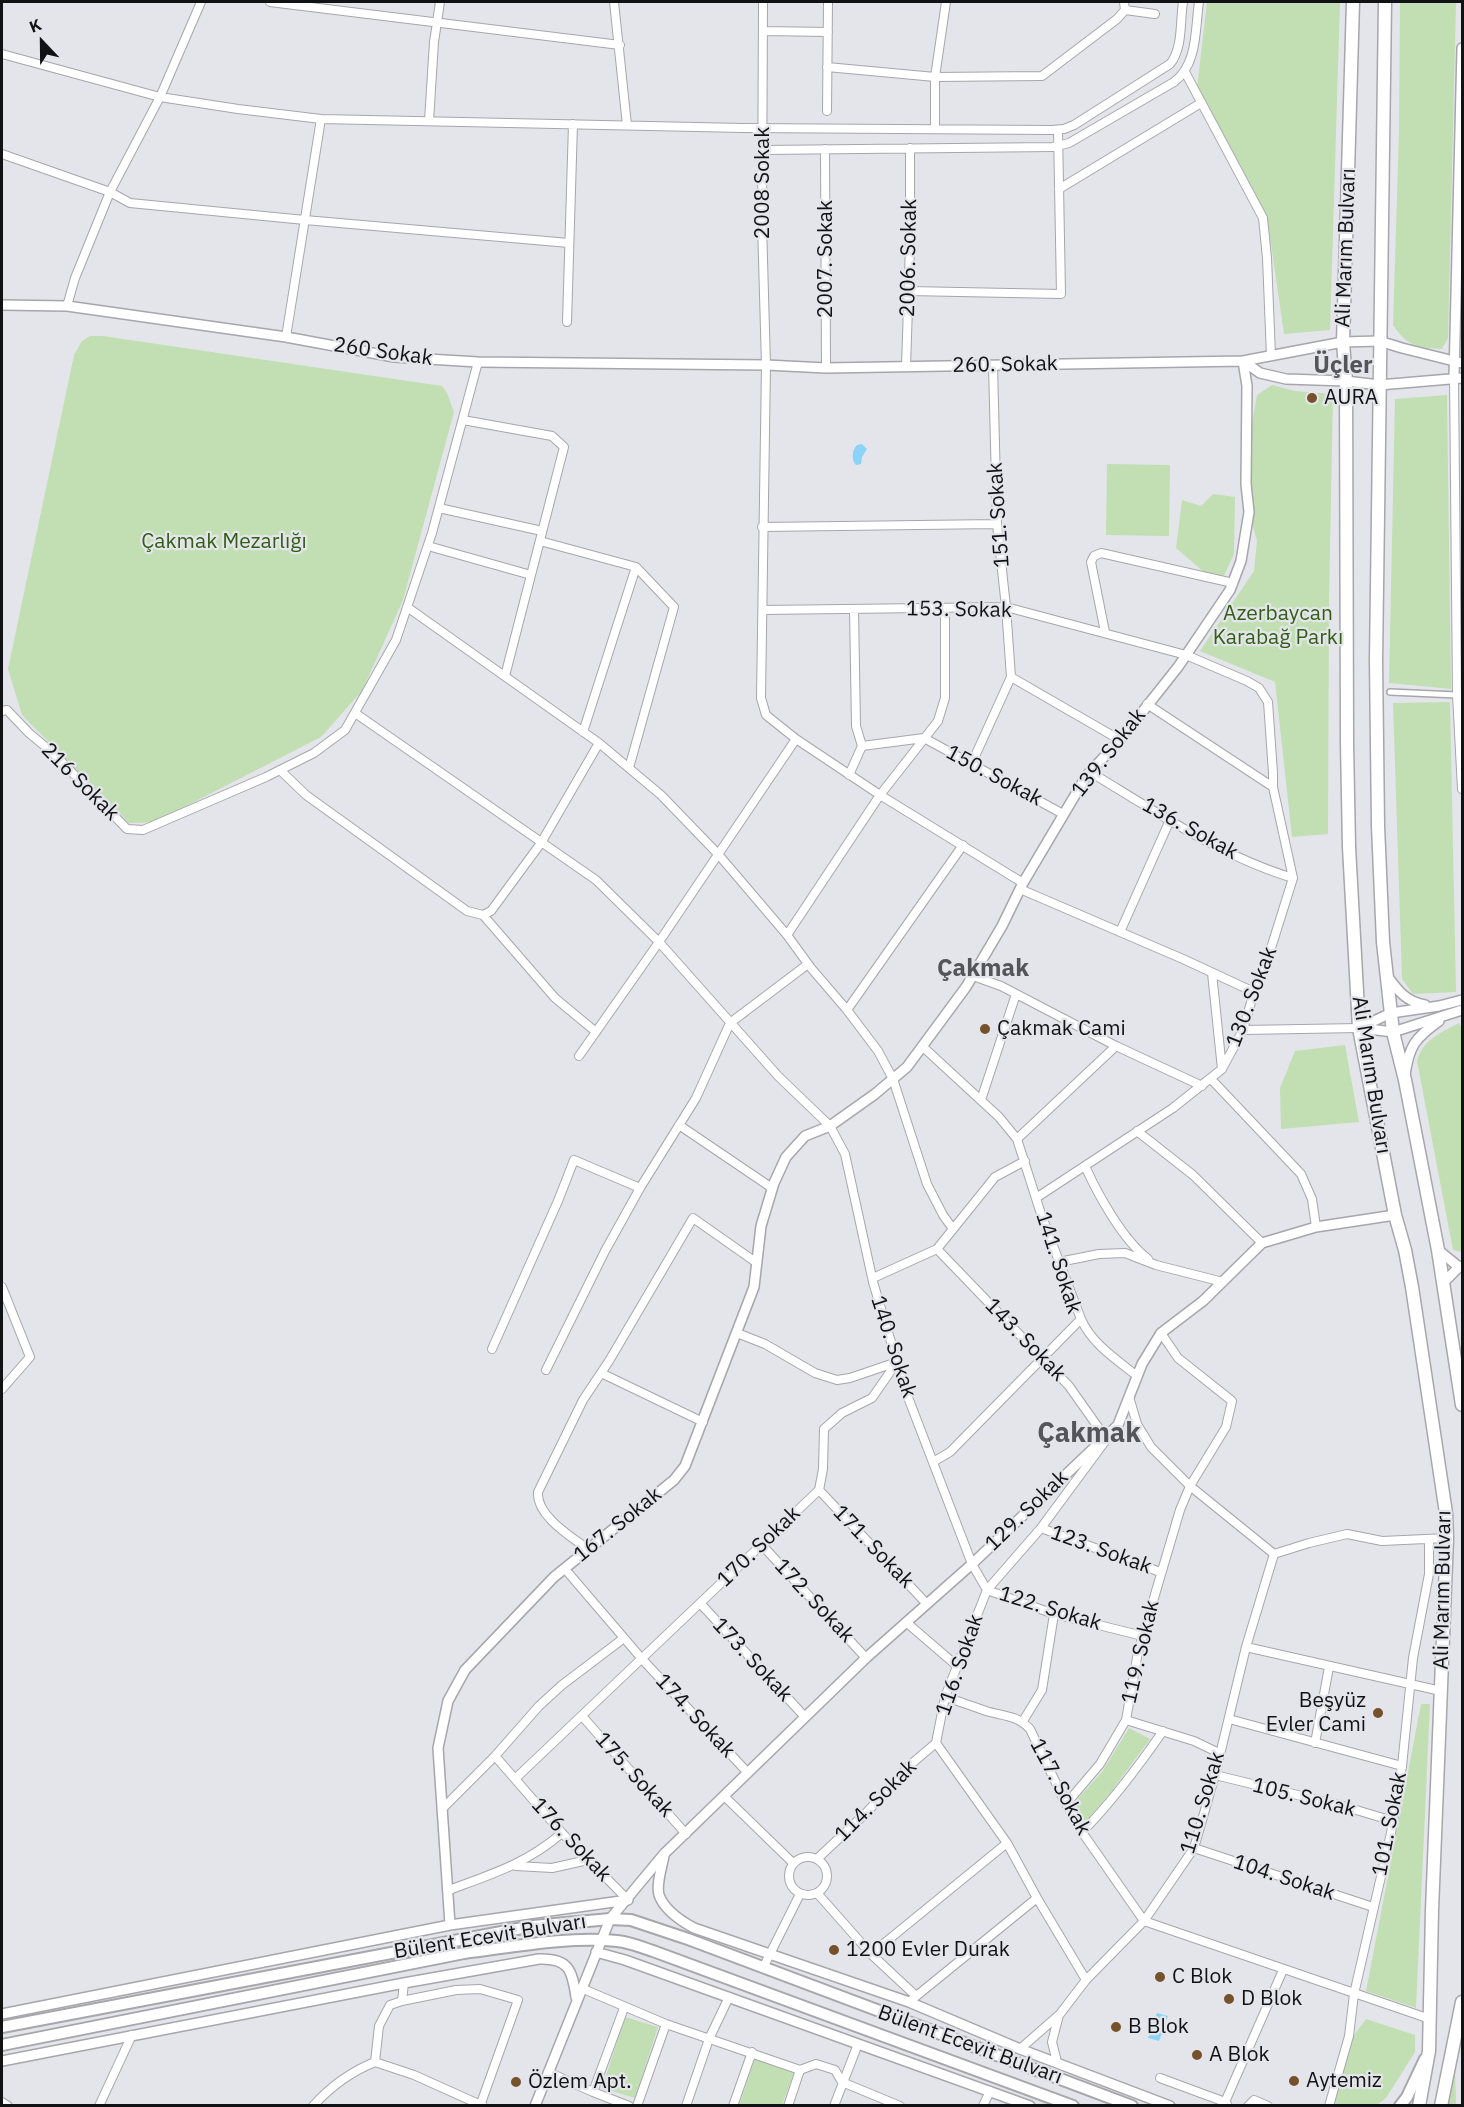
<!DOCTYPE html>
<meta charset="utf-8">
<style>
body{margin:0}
#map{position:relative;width:1464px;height:2107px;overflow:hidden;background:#e4e5eb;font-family:"IBM Plex Sans",sans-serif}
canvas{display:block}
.frame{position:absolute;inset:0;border:3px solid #111214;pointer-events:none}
.north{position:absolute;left:12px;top:12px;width:60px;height:60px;-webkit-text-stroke:4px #e4e5eb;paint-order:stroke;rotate:338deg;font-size:16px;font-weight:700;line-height:24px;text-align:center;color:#111214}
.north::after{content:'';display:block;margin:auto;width:21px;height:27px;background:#111214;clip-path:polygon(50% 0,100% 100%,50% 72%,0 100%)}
</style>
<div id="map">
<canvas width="1464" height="2107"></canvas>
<div class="frame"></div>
<div class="north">K</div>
</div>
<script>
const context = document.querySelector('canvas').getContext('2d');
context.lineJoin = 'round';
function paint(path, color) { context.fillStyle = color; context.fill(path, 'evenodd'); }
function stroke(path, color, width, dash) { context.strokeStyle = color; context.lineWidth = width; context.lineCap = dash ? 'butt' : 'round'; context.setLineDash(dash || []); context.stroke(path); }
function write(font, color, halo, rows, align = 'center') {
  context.font = font + ' "IBM Plex Sans",sans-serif'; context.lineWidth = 4.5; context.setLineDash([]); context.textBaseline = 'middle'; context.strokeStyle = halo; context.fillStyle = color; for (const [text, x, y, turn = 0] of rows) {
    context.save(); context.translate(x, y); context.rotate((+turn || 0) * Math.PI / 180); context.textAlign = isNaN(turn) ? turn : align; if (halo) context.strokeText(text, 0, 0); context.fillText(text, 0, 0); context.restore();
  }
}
const green = new Path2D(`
 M1207,2H1340L1330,330L1284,334L1268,223L1197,88Z
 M1400,2H1456V4L1448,338L1442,349C1416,347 1408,347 1393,325L1399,132Z
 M90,336H103L442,386L447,393L454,412L403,600L362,691L321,737L155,822L129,823L22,715L8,669L74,355L82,341Z
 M1272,385L1295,391L1333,394L1329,600L1328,834L1292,837L1275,682L1200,651L1254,571L1257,541L1249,512L1252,423L1257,395Z
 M1447,395L1451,689L1389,683L1395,399Z
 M1107,464L1170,465L1169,536L1106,535Z
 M1213,494L1235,497L1234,554L1223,578L1205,573L1176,548L1182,500L1201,506Z
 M1450,702L1456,992L1413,994L1402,979L1393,703Z
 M1459,1023L1462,1028V1252L1453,1250L1417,1061C1423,1039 1441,1033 1459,1023Z
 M1345,1045L1359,1122L1281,1129L1280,1088L1295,1051Z
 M1421,1704H1430L1416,2008L1366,1991Z
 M1129,1728L1150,1739L1111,1792L1085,1822L1072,1805L1102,1772Z
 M625,2017L658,2027L635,2098L602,2088Z
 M1366,2019L1415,2035V2052L1386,2098L1377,2105H1334L1352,2038Z
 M755,2059L794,2073L782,2105H739Z
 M1455,2072L1456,2105H1447Z`);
const water = new Path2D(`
 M862,444L867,449L862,457L861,464L856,465C851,460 852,450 857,445Z
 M1157,2013L1168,2016L1159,2041L1148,2038Z`);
const pedestrian = new Path2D(`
 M1390,692L1457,695`);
const minor = new Path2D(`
 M270,2L620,45
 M614,2L627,125
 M763,2L762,224L766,365L761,698L766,715L796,739L880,795L1023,883
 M1125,10L1155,14
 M763,31L828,32
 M2,54L160,97L238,109L321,119L743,128L1052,130L1064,129L1074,125L1170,64C1183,49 1180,20 1183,2
 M827,67L935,77L1042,76L1117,19L1125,10L1124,2
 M1185,72L1263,218L1267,258L1271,356
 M827,111L828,2
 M429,121L434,42L440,2
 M935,129V77L946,2
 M825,149L826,368
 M763,150L1053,147L1069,143L1174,82C1198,64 1195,29 1199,2
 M2,154L110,192L130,203L305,220L569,243
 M1059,189L1201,103
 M909,291L1061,294L1058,130
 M67,306L75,278L110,192L160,97L201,2
 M567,322L573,124
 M286,337L321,119
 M906,367L910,245V148
 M1454,377L1457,695L1462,789
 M463,420L552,436L564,447L505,676
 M439,508L542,531
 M762,527L997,524
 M540,541L636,567L674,607L629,768
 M428,546L531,575
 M407,607L599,743L661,795L718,854L787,935L811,968L847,1010L878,1051L893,1079L927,1184L943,1215L953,1229
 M763,610L1006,607L1186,655L1247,681L1259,688L1268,702L1273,773V787L1293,878L1272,945L1254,992L1243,1030L1222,1069L1173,1108L1036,1198
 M1105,632L1091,562L1094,556L1101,553L1233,583
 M1011,677L1120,740
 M1147,704L1273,787
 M2,711L7,710L29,733L53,753L127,829L143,830L266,777L314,753L345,730L396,640L432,533L478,362
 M355,713L596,880L659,942L778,1076L830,1126L845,1154L873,1282L906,1392L972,1564L987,1590L1054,1614L1143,1636
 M583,732L636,567
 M924,738L1063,814
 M862,746L924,738
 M971,765L1011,677L1006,607L997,524L993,365
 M280,770L306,795L467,911L483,915L491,911L541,843L599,743
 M1090,772C1155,811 1220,856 1293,878
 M849,775L862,746L856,726L854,609
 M1020,889L1183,959L1254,992
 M483,915L555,998L596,1032
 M1120,932L1170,820
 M787,935L880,795L938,721L945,698V609
 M1212,973L1222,1069
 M973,976L1001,986L1116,1046L1202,1086
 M847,1010L963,845
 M1243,1030L1359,1028
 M922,1046L999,1117L1017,1139L1041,1214L1081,1319L950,1452L933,1462
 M579,1056L659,942L796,739
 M1211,1079L1301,1174L1312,1199L1316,1227
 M981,1100L1016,994
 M679,1125L772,1188
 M1137,1131L1193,1175L1262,1243
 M1017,1139L1116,1046
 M1085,1166C1098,1195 1123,1240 1148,1259
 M937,1249L1069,1386L1105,1437
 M1059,1262L1099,1254L1125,1253L1156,1265L1223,1282
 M873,1278L937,1249L995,1177L1025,1161
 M2,1287L30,1357L2,1389
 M1081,1319C1092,1344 1116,1359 1137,1376
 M737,1333L765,1344L815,1373L837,1380L850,1378L897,1362
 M492,1349L558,1201L574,1160L640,1188
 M546,1370L605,1251L640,1188L696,1098L730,1023L808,964
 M601,1373L703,1422
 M1129,1397L1137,1424L1151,1447L1190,1486L1274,1554L1309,1543L1347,1534L1382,1541L1447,1538
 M819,1490L926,1603
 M1041,1528L1160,1572
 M761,1544L866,1658
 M589,1550C572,1537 536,1516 538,1492L583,1400L609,1361L693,1218L757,1263
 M565,1569L642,1659L748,1773
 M700,1603L805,1717
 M906,1622L957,1666
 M1246,1647L1441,1691
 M945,1697C958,1701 972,1706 986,1711C1003,1716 1017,1715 1030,1729L1066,1804L1082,1832L1144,1921L1430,2019
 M582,1716L686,1834
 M1229,1719L1402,1766
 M1126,1720L1194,1741L1219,1753
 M1023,1721L1042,1690L1054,1614
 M1315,1743L1329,1667
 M495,1756L562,1833L628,1900
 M1215,1775L1343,1806L1393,1821
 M516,1778L819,1490L823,1469L824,1429L842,1413L872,1398L897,1362
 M724,1796L793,1863
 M1066,1804L1100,1764L1126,1720L1138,1652L1180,1510L1190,1486L1226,1427L1232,1401L1178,1358L1161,1333
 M442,1809L495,1756L539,1706L562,1685L624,1638
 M1082,1832C1113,1801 1138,1767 1163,1731
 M1194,1848L1373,1907
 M789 1876a19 19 0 1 1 38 0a19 19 0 1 1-38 0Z
 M817,1859L867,1812L910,1765L936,1743
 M516,1866L552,1868L588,1860
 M449,1890C492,1874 526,1864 562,1833
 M817,1893L871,1954L916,1996
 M871,1954L1007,1843
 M763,1968L800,1894
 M1086,1980L1037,1898L1007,1843L936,1743L945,1697L987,1590L1041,1528L1106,1440
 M404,1983L402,2001L390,2005L379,2026L375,2062L414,2075L483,2106
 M581,1988L666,2024L800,2070L816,2064L835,2070L842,2082L900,2106
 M402,2001L456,1990L480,1989L518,2000L480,2106
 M909,2002L1037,1898
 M1020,2049L1060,2014L1086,1980L1144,1921L1194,1848L1215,1775L1246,1647L1274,1554
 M1057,2062L1052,2042L1059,2015
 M548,2072L593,2092L629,2106
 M1160,2078L1225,2102L1227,2104
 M593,2092L624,2008
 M2,2102L8,2106
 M1225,2102L1283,1970
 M99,2106L132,2035
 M313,2106C331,2086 350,2072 375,2062
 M637,2106L666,2024
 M686,2106L709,2039L729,1997
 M733,2106L752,2052
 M788,2106L800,2070
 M834,2106L858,2044
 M983,2106L990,2091
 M1248,2106L1254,2100L1268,2106
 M1329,2106L1349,2036L1354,1994L1391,1833L1402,1766L1413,1658L1429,1574V1540`);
const tertiary = new Path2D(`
 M2,305L67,306L286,337L394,357L478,362L766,365L826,368L1243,361L1343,342L1379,341L1402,348L1462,363
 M1243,361L1260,373L1286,379L1346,381L1379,385L1462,378
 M1454,377L1462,48
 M1388,977C1398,991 1407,1002 1425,1005
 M1359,1028L1391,1013L1439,1006L1462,1000
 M1361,1028L1393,1032L1462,1010
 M1405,1075C1409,1046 1415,1038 1439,1021
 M1438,1250L1459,1267
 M1443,1283L1459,1267L1462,1266
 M664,1856C662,1867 656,1884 659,1895C664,1909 681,1921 694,1928L909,2002L1020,2049L1170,2106
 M450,1925L438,1748L448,1701L465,1670L554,1577L674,1480L685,1466L754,1287L761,1226L774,1183L786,1157L805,1136L830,1126L875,1094L907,1067L966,987L1002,926L1023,883L1087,775L1120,740L1178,667L1230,590L1241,561L1249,512L1246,484L1247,386L1243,361
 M596,1952L625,1960L1030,2106
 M2,2014L450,1925L628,1900
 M2,2061L404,1983L539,1959C569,1958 572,1970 576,1997
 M535,2106L610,1919L664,1854L866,1658L972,1564L1118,1425L1142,1364L1161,1333L1203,1301L1262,1243L1316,1227L1395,1215`);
const secondary = new Path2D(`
 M2,2027L533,1926L610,1919L631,1920L688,1939L1132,2106
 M2,2045L464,1953C513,1947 568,1936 617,1941C629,1942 641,1947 653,1951L1073,2106
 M1400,2106L1407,2097L1425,2059`);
const primary = new Path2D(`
 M1353,2L1343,342L1346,381L1347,743L1349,847L1359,1028L1395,1215L1405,1250L1412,1287L1446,1513L1447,1538L1432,1910L1429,2051L1419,2106
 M1385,2L1376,660L1378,826L1383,942L1393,1032L1405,1080L1438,1250L1462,1405
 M1441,2106L1462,2002`);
const markers = [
 [1312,398,6,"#75522b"],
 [985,1029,6,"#75522b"],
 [1378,1713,6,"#75522b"],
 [834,1950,6,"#75522b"],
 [1160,1977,6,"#75522b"],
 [1229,1999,6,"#75522b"],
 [1116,2027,6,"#75522b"],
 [1197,2055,6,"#75522b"],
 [1294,2081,6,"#75522b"],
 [516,2082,6,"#75522b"]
];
const streetNames = [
 ["2008 Sokak",763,183,-90],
 ["Ali Marım Bulvarı",1346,248,-88],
 ["2006. Sokak",909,258,-89],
 ["2007. Sokak",826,259,-90],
 ["260 Sokak",383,352,8],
 ["260. Sokak",1005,365,-1],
 ["151. Sokak",999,515,-94],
 ["153. Sokak",959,610,1],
 ["139. Sokak",1109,753,-52],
 ["150. Sokak",994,776,28],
 ["216 Sokak",80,782,45],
 ["136. Sokak",1190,829,29],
 ["130. Sokak",1252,997,-69],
 ["Ali Marım Bulvarı",1371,1075,81],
 ["141. Sokak",1058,1263,72],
 ["143. Sokak",1025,1340,46],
 ["140. Sokak",893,1347,72],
 ["129. Sokak",1027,1511,-44],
 ["167. Sokak",618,1525,-39],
 ["170. Sokak",759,1547,-44],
 ["171. Sokak",873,1547,46],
 ["123. Sokak",1101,1550,20],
 ["Ali Marım Bulvarı",1443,1590,-89],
 ["172. Sokak",814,1601,47],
 ["122. Sokak",1050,1609,17],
 ["119. Sokak",1141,1652,-77],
 ["173. Sokak",752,1660,47],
 ["116. Sokak",960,1665,-71],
 ["174. Sokak",695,1716,47],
 ["175. Sokak",634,1775,48],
 ["117. Sokak",1060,1787,62],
 ["105. Sokak",1304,1798,14],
 ["114. Sokak",876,1801,-45],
 ["110. Sokak",1203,1803,-73],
 ["101. Sokak",1390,1824,-79],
 ["176. Sokak",571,1840,47],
 ["104. Sokak",1284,1878,18],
 ["Bülent Ecevit Bulvarı",490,1937,-9],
 ["Bülent Ecevit Bulvarı",970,2045,20]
];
const poiNames = [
 ["AURA",1324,398],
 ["Çakmak Cami",997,1029],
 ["Beşyüz",1366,1701,"right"],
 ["Evler Cami",1366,1725,"right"],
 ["1200 Evler Durak",846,1950],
 ["C Blok",1172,1977],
 ["D Blok",1241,1999],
 ["B Blok",1128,2027],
 ["A Blok",1209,2055],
 ["Aytemiz",1306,2081],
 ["Özlem Apt.",528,2082]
];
const parkNames = [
 ["Çakmak Mezarlığı",224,542],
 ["Azerbaycan",1278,614],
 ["Karabağ Parkı",1278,638]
];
const quarterNames = [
 ["Üçler",1343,366],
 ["Çakmak",983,969]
];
const districtNames = [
 ["Çakmak",1089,1434]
];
paint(green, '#c1dfb3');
paint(water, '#8bd3f9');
stroke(pedestrian, '#a6a6ac', 8);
stroke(minor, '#a6a6ac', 10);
stroke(tertiary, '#a6a6ac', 12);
stroke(secondary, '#a6a6ac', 14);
stroke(primary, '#a6a6ac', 15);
stroke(pedestrian, '#fff', 5);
stroke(minor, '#fff', 8);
stroke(tertiary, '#fff', 9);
stroke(secondary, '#fff', 10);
stroke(primary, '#fff', 12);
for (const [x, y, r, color] of markers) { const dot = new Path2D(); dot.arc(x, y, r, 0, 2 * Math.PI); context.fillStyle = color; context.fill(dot); stroke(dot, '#e4e5eb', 2); }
write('21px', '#111214', '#e4e5eb', streetNames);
write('21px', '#111214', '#e4e5eb', poiNames, 'left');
write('21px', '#325e15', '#e4e5eb', parkNames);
write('bold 24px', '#54555a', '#e4e5eb', quarterNames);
write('bold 27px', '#54555a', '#e4e5eb', districtNames);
</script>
